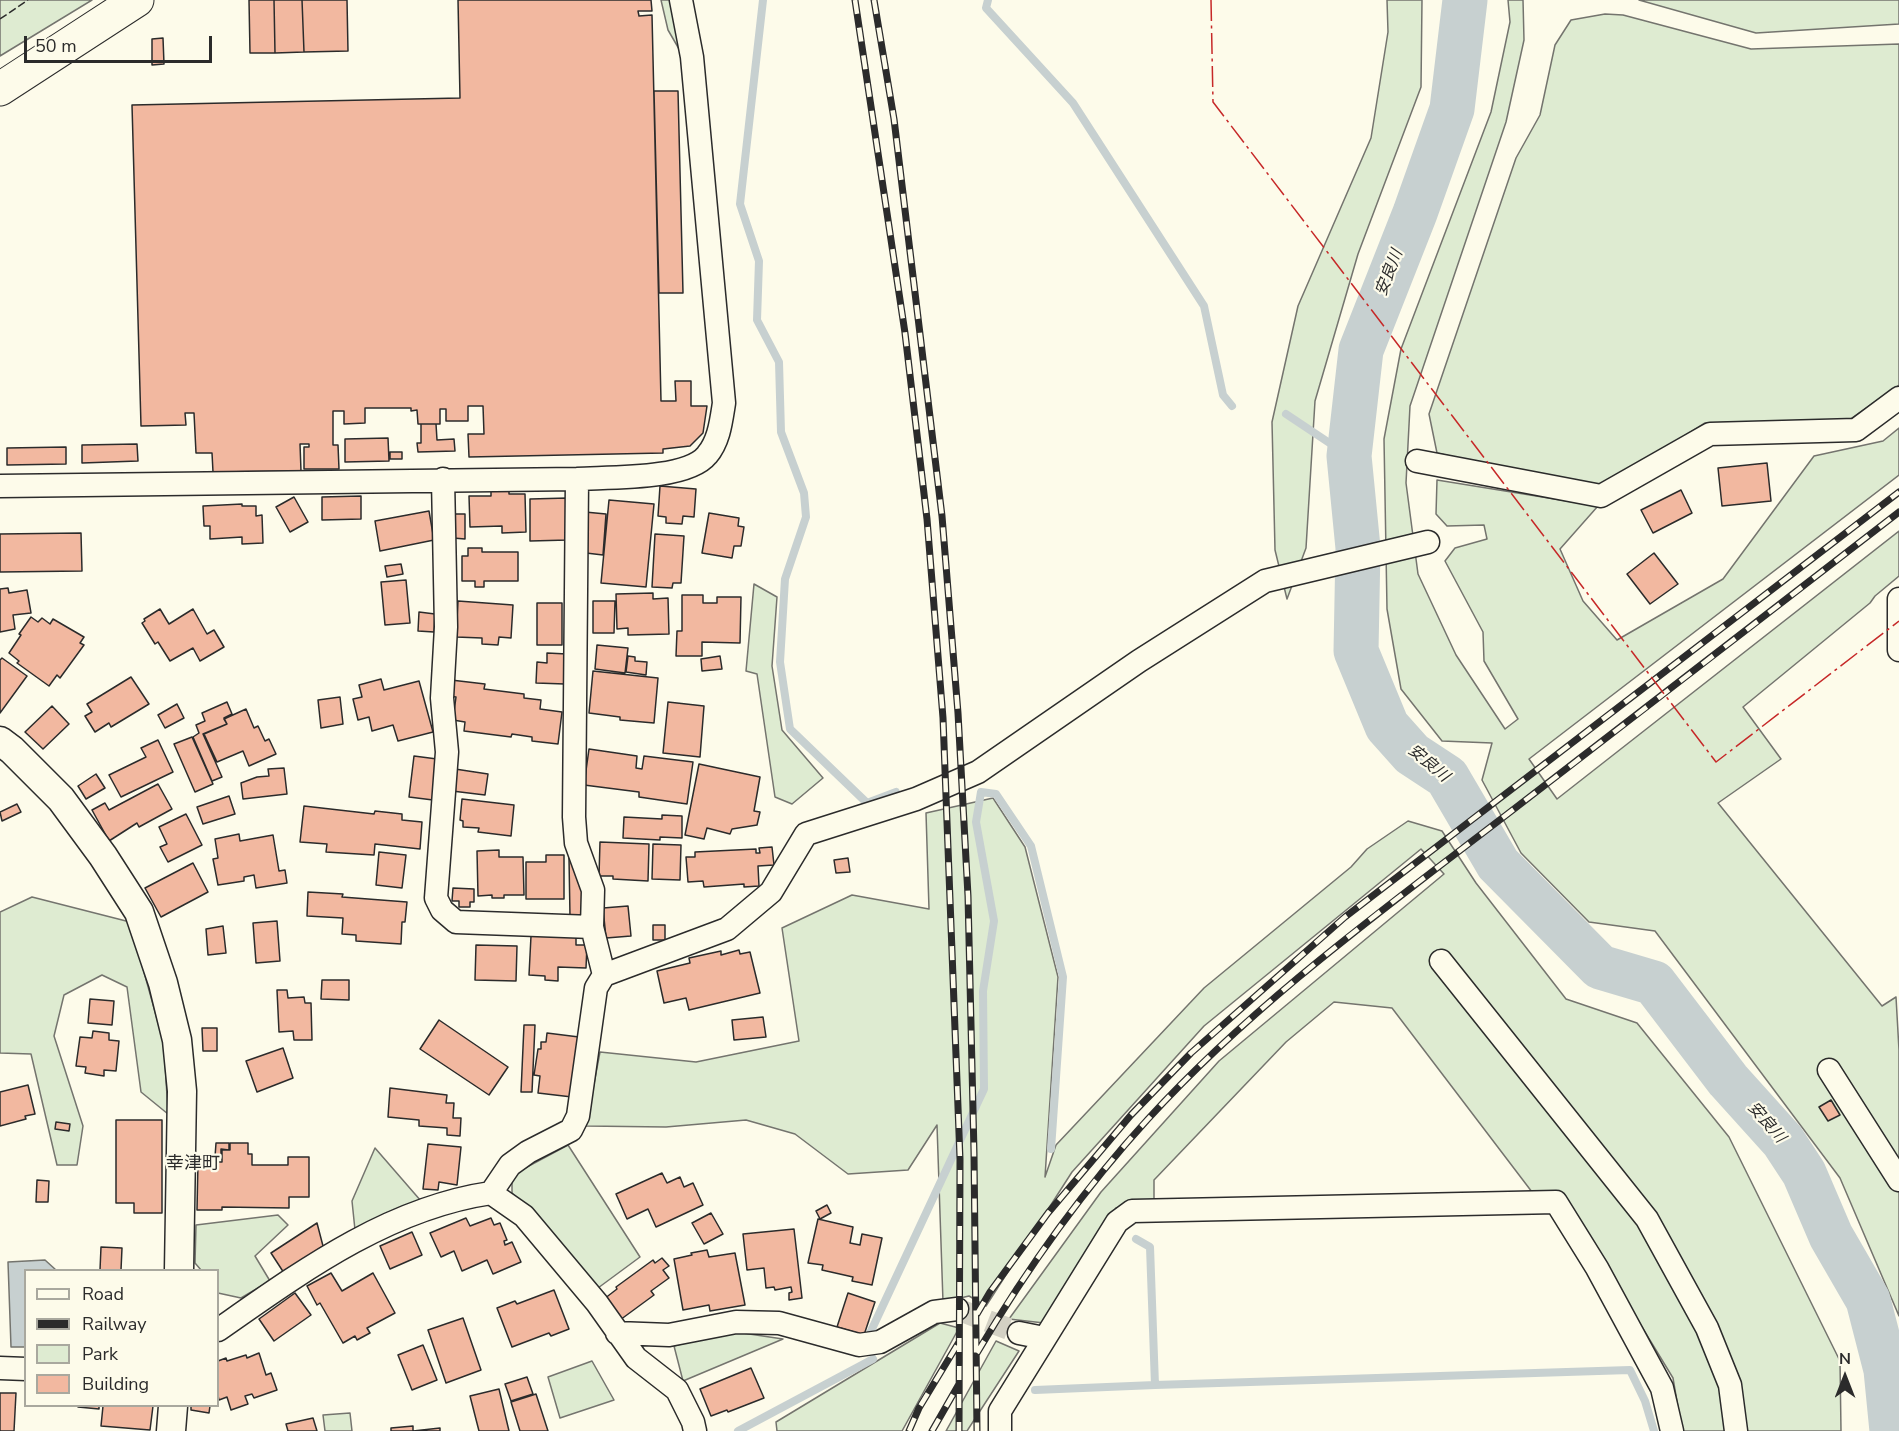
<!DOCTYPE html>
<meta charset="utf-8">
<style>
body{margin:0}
#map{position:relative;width:1899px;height:1431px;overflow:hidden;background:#fdfbea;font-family:"Nunito Sans",sans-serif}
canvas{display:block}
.legend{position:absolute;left:24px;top:1269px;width:195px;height:138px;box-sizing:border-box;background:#fdfbea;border:2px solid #a9a89e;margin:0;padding:8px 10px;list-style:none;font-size:18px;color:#2b2b2b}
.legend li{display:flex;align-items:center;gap:12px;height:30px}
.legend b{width:30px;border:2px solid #a9a89e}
.north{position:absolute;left:1815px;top:1347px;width:60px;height:60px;-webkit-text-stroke:4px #fdfbea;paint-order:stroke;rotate:0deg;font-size:16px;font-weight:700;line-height:24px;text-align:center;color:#2b2b2b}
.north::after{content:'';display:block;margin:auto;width:21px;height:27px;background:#2b2b2b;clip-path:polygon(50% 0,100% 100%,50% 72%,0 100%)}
.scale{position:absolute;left:24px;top:36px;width:188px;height:27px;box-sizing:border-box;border:3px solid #2b2b2b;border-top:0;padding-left:8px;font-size:18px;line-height:21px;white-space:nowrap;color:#2b2b2b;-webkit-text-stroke:4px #fdfbea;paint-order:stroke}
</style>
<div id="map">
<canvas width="1899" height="1431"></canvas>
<ul class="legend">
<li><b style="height:8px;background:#fdfbea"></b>Road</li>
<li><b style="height:8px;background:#2b2b2b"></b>Railway</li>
<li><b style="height:16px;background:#deebd1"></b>Park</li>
<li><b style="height:16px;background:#f2b8a0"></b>Building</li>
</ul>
<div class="north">N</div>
<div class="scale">50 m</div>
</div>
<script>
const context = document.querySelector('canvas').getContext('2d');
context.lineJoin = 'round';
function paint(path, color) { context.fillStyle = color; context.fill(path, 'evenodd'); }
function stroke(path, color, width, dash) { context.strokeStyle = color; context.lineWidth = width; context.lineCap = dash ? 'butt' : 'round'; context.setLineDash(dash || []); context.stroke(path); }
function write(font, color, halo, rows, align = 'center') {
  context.font = font + ' "Nunito Sans","Noto Sans JP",sans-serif'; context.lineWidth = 4.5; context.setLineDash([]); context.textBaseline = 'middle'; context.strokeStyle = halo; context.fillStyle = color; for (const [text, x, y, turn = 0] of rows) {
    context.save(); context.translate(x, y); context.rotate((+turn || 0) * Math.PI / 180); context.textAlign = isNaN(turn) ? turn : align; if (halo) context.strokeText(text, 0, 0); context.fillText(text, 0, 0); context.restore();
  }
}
const green = new Path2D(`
 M0,0H92L0,56Z
 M661,0H674L686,61L668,30Z
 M1387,0H1422L1421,87L1358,254L1315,401L1306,548L1287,599L1275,550L1272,422L1298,306L1371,138L1388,32Z
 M1508,0H1523L1524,40L1506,122L1410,406L1406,483L1418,574L1456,655L1505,729L1518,719L1484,661L1483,632L1445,561L1455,548L1487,539L1484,525L1447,526L1436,514L1437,480L1598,506L1560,549L1583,601L1617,640L1723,579L1814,456L1883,441L1899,428V475L1529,759L1557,799L1899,531V576L1875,596L1870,603L1743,707L1781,759L1718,803L1882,1006L1896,997L1899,1050V1316L1840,1178L1655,931L1589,922L1521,853L1482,780L1492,743L1442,741L1401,689L1387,609L1384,439L1401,349L1491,112L1510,22Z
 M1639,0H1899V24L1756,33Z
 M1605,14L1623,15L1751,49L1899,44V385L1849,420L1705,423L1597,491L1437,453L1429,414L1516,158L1540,115L1555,45L1571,20Z
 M754,584L777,597L772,666L782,730L823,778L792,804L775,797L757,674L746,671Z
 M993,798L1025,847L1058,977L1045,1177L1056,1145L1204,988L1351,867L1367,849L1408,821L1442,831L1476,883L1566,999L1637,1023L1729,1137L1840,1361L1841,1431H1682L1673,1378L1559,1191L1532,1192L1392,1008L1334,1002L1286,1042L1154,1180V1202L1116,1208L1044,1323L1009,1319L1101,1192L1219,1061L1444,874L1421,849L1204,1026L1072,1172L986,1306L969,1296L943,1302L937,1125L908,1170L848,1174L795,1134L746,1120L666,1127L586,1126L600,1052L696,1062L799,1041L782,928L852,895L929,909L926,813Z
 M32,897L130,922L164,1044L168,1114L141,1092L127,987L102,975L64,995L54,1036L83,1126L77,1165H57L31,1054L0,1053V912Z
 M568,1145L640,1257L598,1288L512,1193V1175Z
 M375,1148L421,1201L355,1230L352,1201Z
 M278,1215L288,1225L255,1256L270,1281L241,1298L218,1293V1270H201L195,1263L196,1225Z
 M940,1323L959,1328L902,1431H777L776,1422Z
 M729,1331L783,1339L683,1381L674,1346Z
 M996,1341L1019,1351L967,1431H946Z
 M592,1361L614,1400L560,1418L548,1377Z
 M350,1413L352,1431H325L323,1415Z`);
const water = new Path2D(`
 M45,1260L56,1270H26L25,1347H11L8,1262Z`);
const stream = new Path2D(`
 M763,0L740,204L759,261L757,320L779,362L781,432L804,493L806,517L785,579L780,662L790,729L867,803L896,792
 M988,0L986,8L1073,103L1204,306L1223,395L1232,406
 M1286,414L1349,456
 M1136,1239L1150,1247L1155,1385L1630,1370L1645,1401L1654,1431
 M871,1331L984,1089L983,991L994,921L976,822L981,792L996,794L1031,846L1063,977L1051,1149
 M1035,1390L1155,1385
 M738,1431L873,1359`);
const river = new Path2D(`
 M1465,0L1452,109L1415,213L1361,350L1349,456L1358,548L1356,651L1387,726L1412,754L1447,777L1498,864L1600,967L1654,983L1728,1080L1783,1141L1804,1173L1831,1236L1868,1300L1886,1370L1892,1431`);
const building = new Path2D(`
 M249,0H274L275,53H250Z
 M274,0H302L304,52L275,53Z
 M302,0H347L348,51L304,52Z
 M458,0H651L652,11H638L639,16L652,15L661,401H676L675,381H691V406H707L703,433L690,446L663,449V453L469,457L468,434H484L483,406H468V421H446V409H440V424H418L417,410L411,411V408H365V423L344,424V411H333V445H338L339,469H304V447H309V444H300L301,471L213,472L212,453H196L194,413H185L186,425L141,426L132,105L460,98Z
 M163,38L164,64L152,65V39Z
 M654,91H678L683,293H659Z
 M421,424H436L437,440L454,439L455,451L418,452L417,443H421Z
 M388,438L389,461L345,462V439Z
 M137,444L138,461L82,463V445Z
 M66,447V464L7,465V448Z
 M390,452H402V459H390Z
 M1767,463L1771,501L1722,506L1718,468Z
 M660,486L696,489L694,517L683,516L682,524L666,523V517L658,516Z
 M509,490V494H525L526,532L502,533V526L470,527L469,496H491V491Z
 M1681,490L1692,513L1653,533L1641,510Z
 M361,496V519L322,520V497Z
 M294,497L308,522L290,532L276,507Z
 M568,498V540L530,541V499Z
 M609,500L654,504L646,587L601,583Z
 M242,504V506H256V516L262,515L263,543L242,544V537L210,539V526H204L203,506Z
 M429,511L434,540L380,551L375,521Z
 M585,512L606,514L603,555L586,553Z
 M709,513L739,518L738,526L744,527L741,546H734L732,558L702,553Z
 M453,514H465V539L453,538Z
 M81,533L82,571L0,572V534Z
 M655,534L684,536L681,583H673L672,588L652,587Z
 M468,548H482V552H518V581H484V587H475V581H462V556H468Z
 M1654,553L1678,584L1650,604L1627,574Z
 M401,564L403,574L387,577L385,566Z
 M406,580L410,623L385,625L381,582Z
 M8,588L9,593L27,590L31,613L13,615L15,629L0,632V589Z
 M653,593V599L668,598L669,634L628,635V628L617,629L616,594Z
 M682,595H703V603H717V597H741L740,643L702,642V656H676L677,631H682Z
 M458,601L513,605L511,638L499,637L498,645L482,644V638L456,637Z
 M593,601H615L614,633H593Z
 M537,603H562V645H537Z
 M160,609L169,624L193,609L207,634L214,630L224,647L200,661L193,648L170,661L158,642L155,644L142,623L145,621L144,619Z
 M419,612L435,614L434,632L418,631Z
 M31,617L38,622L42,618L50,624L53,619L84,637L80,643L84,645L60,678L57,675L49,686L17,663L19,661L9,653L21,635L19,634Z
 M597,645L628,648L625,673L595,669Z
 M547,653L567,654L565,684L536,683L537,662L547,663Z
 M628,656L635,657V661L647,662L646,675L626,672Z
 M720,656L722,669L702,671L701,659Z
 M2,658L27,676L0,713V660Z
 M593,671L658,678L654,723L620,720V717L589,713Z
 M131,677L149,704L111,727L109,723L95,732L85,716L92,712L87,704Z
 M381,679L384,690L419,681L433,732L398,741L393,725L372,731L369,717L358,720L353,699L362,697L359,685Z
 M451,680L485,684L484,689L524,694V698L541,700L540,709L562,712L558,744L532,741V737L512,734L511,737L464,731L465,722L453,720L456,697L449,696Z
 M340,697L343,724L321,728L318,700Z
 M227,702L232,714L224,718L227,724L203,734L222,777L212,781L193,737L199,733L196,725L205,721L202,713Z
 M668,702L704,706L700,757L663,753Z
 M177,704L184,718L165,728L158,715Z
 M52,706L69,724L43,749L25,732Z
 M246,709L254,728L258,726L265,741L269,739L276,754L249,766L243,751L217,762L204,734L227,724L224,719Z
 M192,737L213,784L195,792L174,744Z
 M158,740L173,772L121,797L109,775L146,757L141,748Z
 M589,749L637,756L636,768L642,769L644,756L693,762L687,804L639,797V792L584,785Z
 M414,756L437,759L433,800L409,797Z
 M699,764L760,777L754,811L760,812L757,825L732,829L730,834L707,828L704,839L685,835Z
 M284,768L287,794L243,799L241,783L257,777L269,776L268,769Z
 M455,769L488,774L485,795L452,791Z
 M96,774L105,788L86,799L78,786Z
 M158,784L172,809L139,827L137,823L109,841L92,810L105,803L109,810Z
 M229,796L235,814L203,824L197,807Z
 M462,799L514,805L511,836L478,832L479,828L463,827V821L460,820Z
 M17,804L21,812L2,821L0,812Z
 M304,806L374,814L375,811L402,814V820L422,822L420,849L375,844L374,855L326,852L327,844L300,842Z
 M186,814L202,845L168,862L160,847L167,844L159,827Z
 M662,815L682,816V838L660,837V840L623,838L624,817L662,819Z
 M239,834L240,841L273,835L279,871L285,870L287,883L256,888L254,875L244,877V881L218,885L213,859L218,858L215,839Z
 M600,842L649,844L648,881L613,879V876H599Z
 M653,844L681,845L680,880L652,879Z
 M772,847L774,865L758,866L759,886L744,887V884L704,887L703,881L688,882L686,857H695V852L756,849V853H760L759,848Z
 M499,850V857H523L524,895H504V898H492V895L478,896L477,851Z
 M379,852L406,855L402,888L376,885Z
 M546,855H564V899H526V862H546Z
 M569,858H574L584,887V917H570Z
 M848,858L850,872L836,873L834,860Z
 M193,863L208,892L161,917L145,888Z
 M453,888L474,889V902H470V907H459V901H452Z
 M308,892L343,894L342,897L407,902L405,922H402L401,944L356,941V935L342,934L343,918L307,916Z
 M628,906L631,936L606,938L603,908Z
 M277,921L280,961L256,963L253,923Z
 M653,925H665V940H653Z
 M223,926L226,953L208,955L206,929Z
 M576,934V945H587L586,968L558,967V981L545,980V976L529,975L531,936Z
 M476,945L517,946L516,981L475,980Z
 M739,950L740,954L750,952L760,993L689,1010L686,998L664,1003L657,971L690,963L689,958L721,951V955Z
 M322,980H349V1000L321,999Z
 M277,990H287L288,998L304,997L305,1003H311L312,1040H294L293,1031L279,1032Z
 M90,999L114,1001L112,1025L88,1023Z
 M763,1017L766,1037L734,1040L732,1020Z
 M439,1020L508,1067L489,1095L420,1049Z
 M524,1025H535L532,1092H521Z
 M202,1028H217V1051H203Z
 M93,1031L109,1033V1040L119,1041L116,1071L104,1070V1076L85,1073L86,1067L76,1066L80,1037L92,1038Z
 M547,1033L579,1037L572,1097L538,1093L540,1076L534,1075L538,1049H541V1042H546Z
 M283,1048L293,1078L257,1092L246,1061Z
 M28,1085L35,1114L25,1116L26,1119L0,1126V1092Z
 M390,1088L447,1095L446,1103H454L453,1118H461L460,1136L447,1135V1128L419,1126V1120L388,1117Z
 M1831,1100L1840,1115L1828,1121L1819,1107Z
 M116,1120H162V1213H134V1203H116Z
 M56,1122L70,1124L69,1131L55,1129Z
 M216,1143H229V1150L221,1149V1157H215Z
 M230,1143H248V1154H252V1165H288V1157H309V1197H289V1208L222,1207V1210H197L198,1162H222V1150H230Z
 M428,1144L461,1147L457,1185L439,1182L438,1190L423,1189Z
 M662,1173L667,1183L680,1177L684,1187L693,1183L703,1205L656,1227L648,1209L627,1219L616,1194Z
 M37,1180L49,1181L48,1202H36Z
 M827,1205L831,1213L820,1219L816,1211Z
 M711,1213L723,1234L704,1244L692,1223Z
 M466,1218L470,1226L491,1218L494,1225L500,1223L507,1240L504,1241L505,1245L512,1242L521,1262L493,1274L487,1260L462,1271L454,1251L441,1257L430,1233Z
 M818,1219L853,1227L850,1243L860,1245L862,1234L882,1238L872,1285L852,1281L853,1277L822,1270L823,1265L808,1263Z
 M317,1223L323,1246L284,1273L271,1253Z
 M794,1229L802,1298L789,1300V1293L792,1292L791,1287L775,1290L774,1287L766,1288L764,1268L747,1270L743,1234Z
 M412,1232L422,1255L390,1269L380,1246Z
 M101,1247L122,1248L121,1270H100Z
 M707,1250L709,1257L735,1253L745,1305L710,1311L709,1305L683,1310L674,1259L692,1255L691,1253Z
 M662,1258L669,1266L663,1270L669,1278L651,1291L654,1295L620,1320L604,1299L617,1289L616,1287L653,1260L655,1263Z
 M331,1273L342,1291L373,1273L395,1313L367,1328L370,1333L357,1340L355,1336L343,1343L320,1303L317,1305L307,1286Z
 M554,1290L569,1329L551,1336L549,1333L512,1347L497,1308L515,1301L517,1304Z
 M295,1293L311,1315L274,1341L259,1319Z
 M848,1293L875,1302L864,1335L837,1327Z
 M463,1318L481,1370L446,1383L428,1330Z
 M423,1345L437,1380L412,1390L398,1355Z
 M259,1353L266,1375L271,1373L277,1390L254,1398L252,1394L245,1396L248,1404L231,1410L227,1397L219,1400L218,1396V1361L226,1358L227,1361L246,1355L247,1358Z
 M751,1368L764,1398L728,1412L727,1410L711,1416L700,1389Z
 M527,1377L533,1394L511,1401L505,1384Z
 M499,1389L509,1431H479L470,1396Z
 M0,1393H16L14,1431H0Z
 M536,1394L548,1431H520L511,1402Z
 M78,1406H99V1409L78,1407Z
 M103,1406H153L150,1430L101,1426Z
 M191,1406H210L209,1413L191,1410Z
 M313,1418L317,1431H288L286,1424Z
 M413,1426V1431L440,1428V1431H391V1428Z`);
const minorTunnel = new Path2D(`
 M957,1309L1019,1333`);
const minor = new Path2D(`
 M1417,461L1601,496L1710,434L1856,430L1899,398
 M443,479L446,627L442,698L447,752L436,898L442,910L456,922L592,927
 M0,486L577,479C608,477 687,480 707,455C719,441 721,422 724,403L692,57L681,0
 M1899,599V650
 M1441,961L1647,1219L1707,1328L1730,1385L1736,1431
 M604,975L727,929L771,892L806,834L916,799L978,772L1139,661L1265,581L1428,542
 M1829,1070L1899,1180
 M491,1193L510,1165L528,1152L571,1130L578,1116L596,988L604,975L592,927L593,890L576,843L574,817L577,479
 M218,1330C301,1272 388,1208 491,1193L524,1216L597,1303L636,1358L677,1390L693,1422L695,1431
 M617,1333L669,1335L736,1322L779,1323L859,1345L880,1342L934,1312L957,1309
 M1019,1333L1044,1338
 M0,1368L26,1369
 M1000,1431V1411L1117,1222L1132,1211L1556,1202L1597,1268L1662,1388L1672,1431`);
const tertiary = new Path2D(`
 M0,741L12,750L61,799L103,856L139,912L163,983L177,1040L182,1091L179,1270
 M171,1431L173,1406`);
const trunk = new Path2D(`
 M0,89L137,0`);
const rail = new Path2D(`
 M855,0L905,333L927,519L943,718L960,1159L959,1431
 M874,0L894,119L942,516L958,713L968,896L974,1153L977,1431
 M977,1314L990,1292L1048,1213L1131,1115L1191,1053L1345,917L1899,492
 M977,1353C1026,1270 1083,1190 1148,1119C1256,1001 1388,906 1514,809C1643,710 1771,611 1899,512
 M909,1431L919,1408L959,1342
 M932,1431L959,1384`);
const fence = new Path2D(`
 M0,19L28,0`);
const power = new Path2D(`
 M1211,0L1213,102L1716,762L1899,621`);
const waterNames = [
 ["安良川",1390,273,-69],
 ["安良川",1428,764,40],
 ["安良川",1766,1123,49]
];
const quarterNames = [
 ["幸津町",193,1165]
];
paint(green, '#deebd1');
stroke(green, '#74746e', 1.5);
paint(water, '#c7d0d0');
stroke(water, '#74746e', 1.5);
stroke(stream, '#c7d0d0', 8);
stroke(river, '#c7d0d0', 45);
paint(building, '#f2b8a0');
stroke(building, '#2b2b2b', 1.5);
stroke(minorTunnel, '#d3d1c4', 22, [22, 11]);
stroke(minor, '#2b2b2b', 25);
stroke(tertiary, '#2b2b2b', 31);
stroke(trunk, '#2b2b2b', 35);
stroke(minor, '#fdfbea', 22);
stroke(tertiary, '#fdfbea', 28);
stroke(trunk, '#fdfbea', 33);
stroke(rail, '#2b2b2b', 7);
stroke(rail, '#fdfbea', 4.5, [14]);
stroke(fence, '#2b2b2b', 1.5, [8, 3]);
stroke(power, '#c62828', 1.5, [21, 4.5, 3, 4.5]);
write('italic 16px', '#2b2b2b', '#fdfbea', waterNames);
write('18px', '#2b2b2b', '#fdfbea', quarterNames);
</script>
